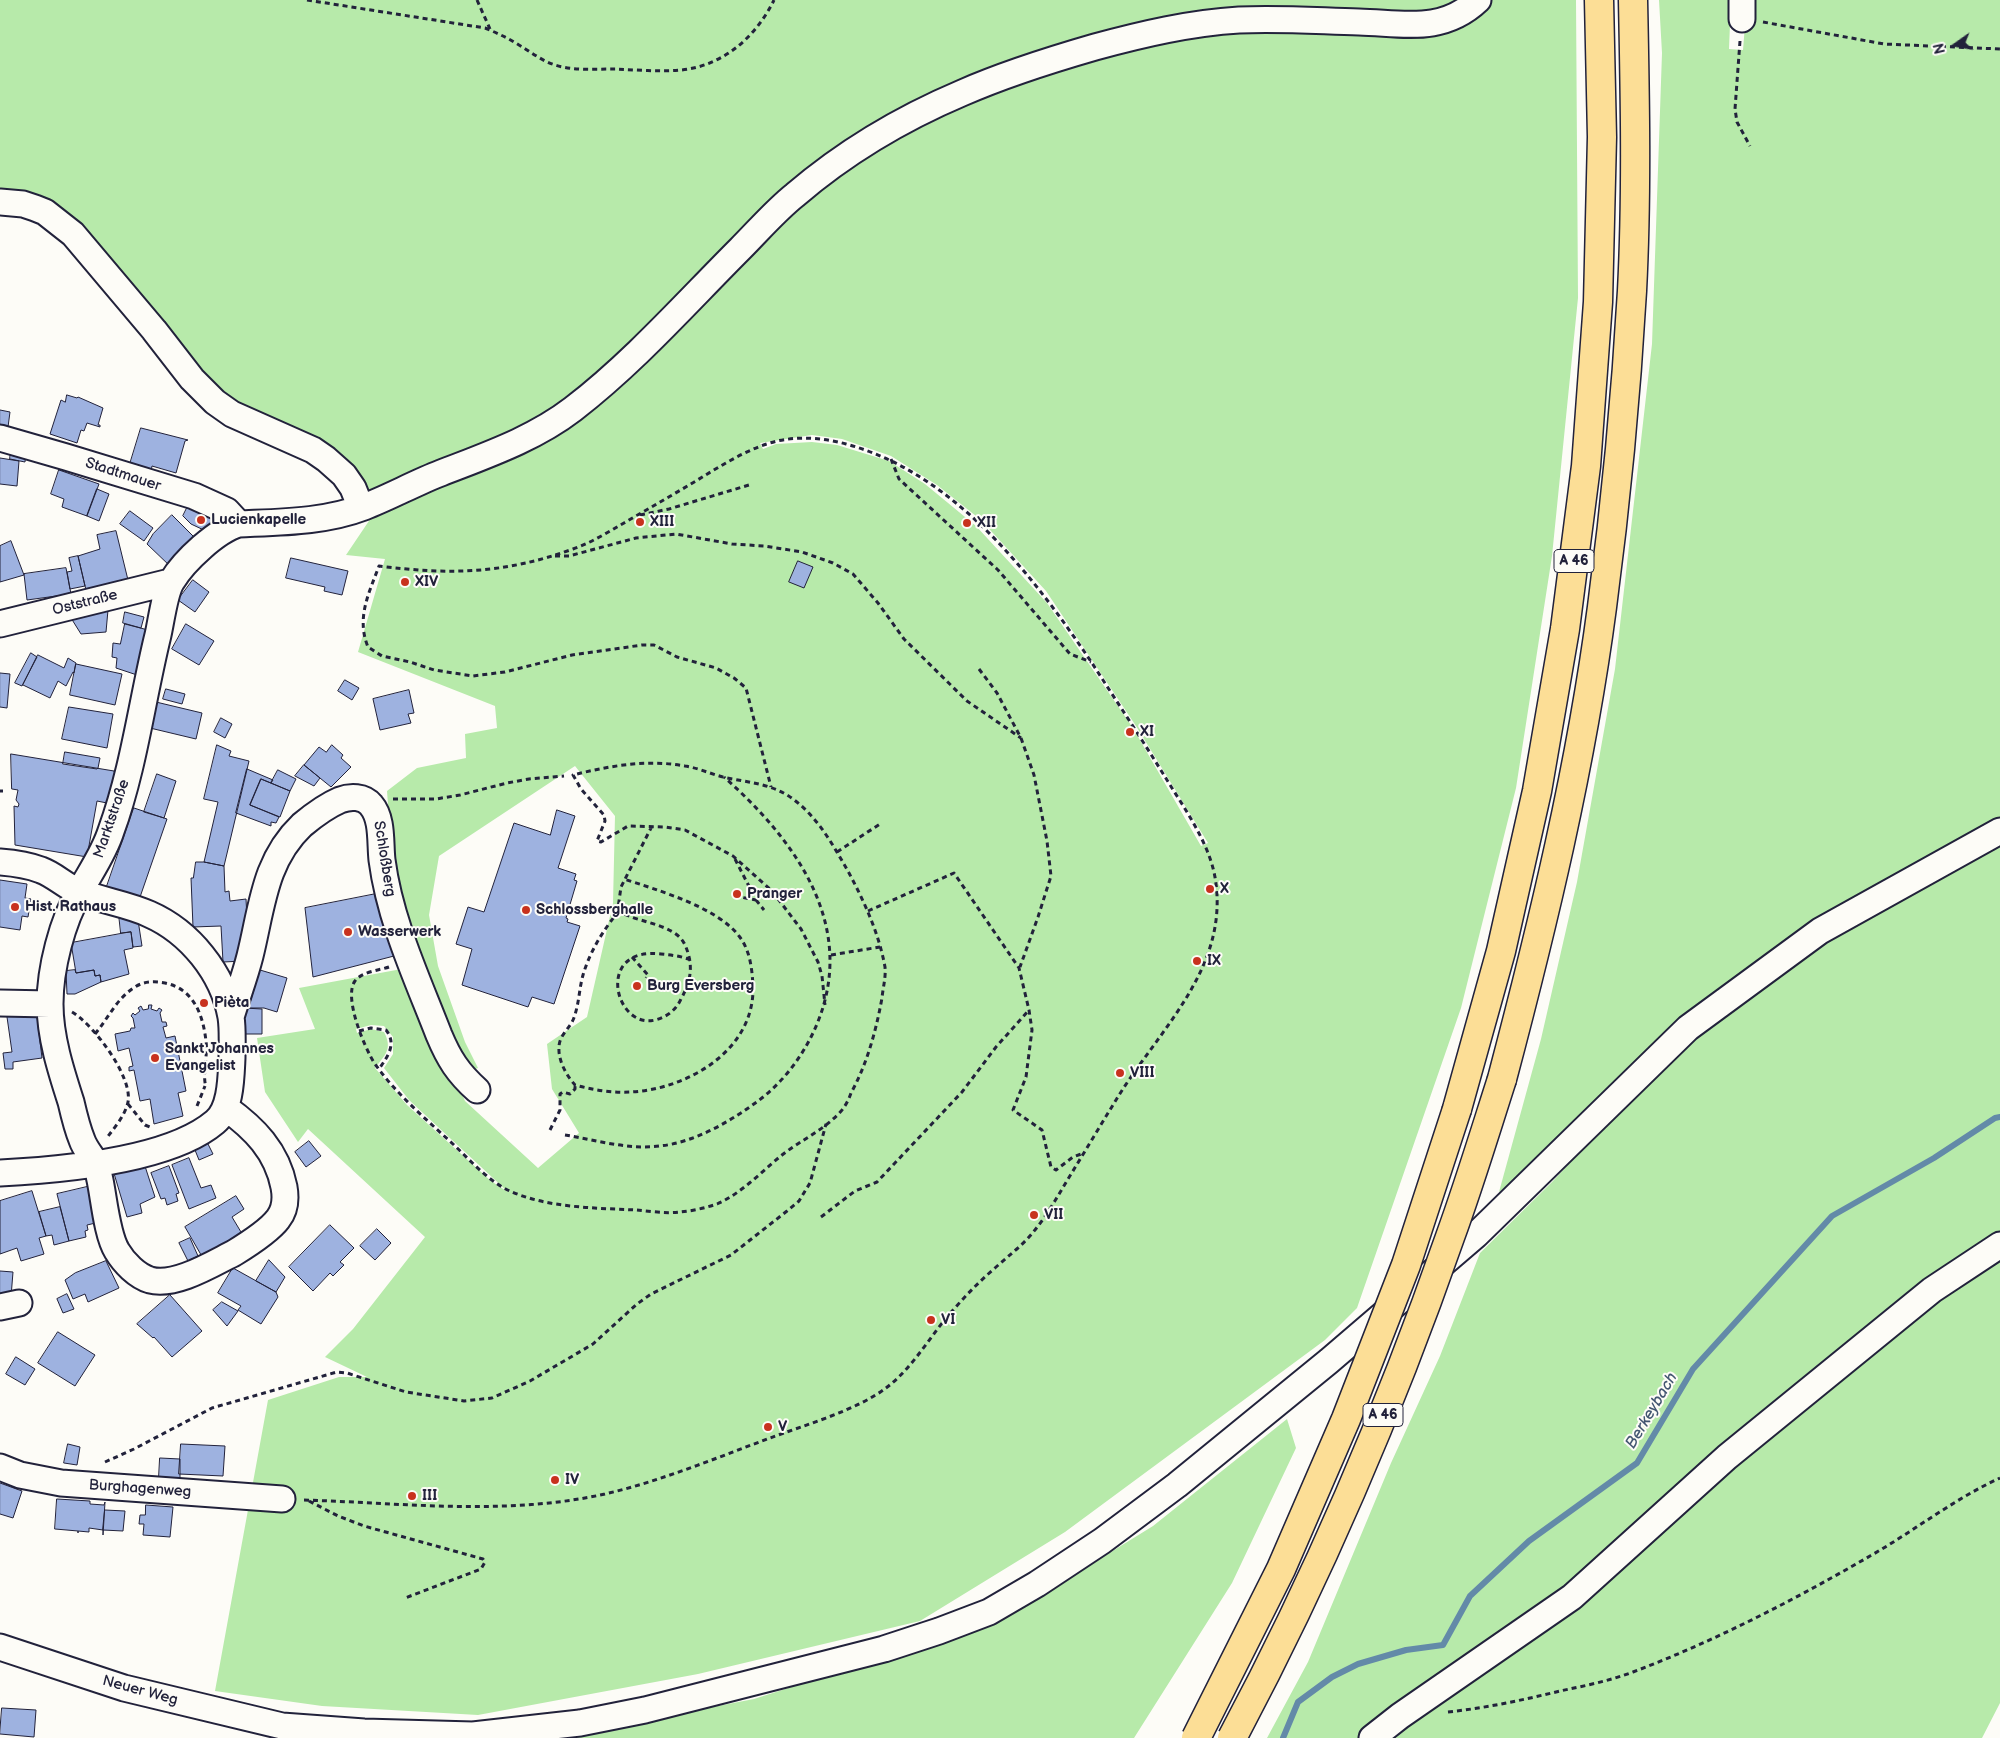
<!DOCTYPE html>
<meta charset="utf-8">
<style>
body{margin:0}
#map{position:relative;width:2000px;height:1738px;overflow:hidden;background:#fdfcf7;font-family:"Balsamiq Sans",sans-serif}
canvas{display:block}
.north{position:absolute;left:1930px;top:20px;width:50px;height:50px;-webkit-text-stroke:4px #fdfcf7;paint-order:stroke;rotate:257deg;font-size:14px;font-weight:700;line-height:20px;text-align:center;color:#22223b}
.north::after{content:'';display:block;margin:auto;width:18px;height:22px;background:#22223b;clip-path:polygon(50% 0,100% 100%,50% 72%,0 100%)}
</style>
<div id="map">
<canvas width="2000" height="1738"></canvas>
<div class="north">N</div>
</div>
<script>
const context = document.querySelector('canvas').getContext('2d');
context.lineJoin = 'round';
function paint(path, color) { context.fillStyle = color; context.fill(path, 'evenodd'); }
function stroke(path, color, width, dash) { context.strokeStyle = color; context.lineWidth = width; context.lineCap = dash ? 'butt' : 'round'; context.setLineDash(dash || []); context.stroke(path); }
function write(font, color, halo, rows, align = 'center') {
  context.font = font + ' "Balsamiq Sans",sans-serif'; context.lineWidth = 4; context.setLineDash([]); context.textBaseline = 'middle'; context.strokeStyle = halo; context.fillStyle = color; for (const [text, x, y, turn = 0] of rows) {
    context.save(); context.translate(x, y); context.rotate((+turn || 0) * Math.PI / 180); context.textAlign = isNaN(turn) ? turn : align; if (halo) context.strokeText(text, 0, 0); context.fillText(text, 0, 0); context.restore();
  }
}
const green = new Path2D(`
 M0,0H1576L1578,298L1552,556L1516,788L1461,1008L1357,1308L1325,1340L1065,1532L920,1621L698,1674L478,1715L322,1706L215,1691L268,1400L339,1377H367L325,1357L353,1329L425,1237L308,1129L298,1142L265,1092L257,1038L315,1029L299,988L407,968L465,1101L538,1168L579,1133L552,1089L547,1044L587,1017L613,903L615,816L575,766L439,856L429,915L438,966L465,1042L478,1068L468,1072L430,994L393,871L387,791L417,768L466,758L465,734L497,728L495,706L358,652L385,559L346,555L379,506L571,405L375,496L346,461L229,407L40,200L0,195ZM812,435L842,439L891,456L937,485L981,520L1046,591L1136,726L1208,843L1201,846L1133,728L1047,603L976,526L925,484L889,461L837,445L812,442L776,444L763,449L760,443ZM371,1025L384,1026L393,1037V1054L384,1068L409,1100L508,1192L491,1181L407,1105L375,1068C385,1055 393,1049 384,1032L371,1029L357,1033L356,1029Z
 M1659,0H1731L1729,49L1743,50L1747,0H2000V1703L1982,1738H1267L1308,1662L1391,1463L1440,1356L1480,1253L1552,1182L1615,1114L1691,1040L1877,887L1517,1179L1499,1192L1541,1039L1577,882L1615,669L1652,344L1662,53Z
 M1287,1419L1296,1448L1232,1583L1134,1738H551L754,1699L1001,1620L1153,1526Z`);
const stream = new Path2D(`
 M1283,1738L1298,1702L1332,1677L1358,1664L1406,1650L1443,1645L1470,1596L1529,1541L1637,1463L1693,1369L1832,1216L1934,1158L1995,1118L2000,1117`);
const building = new Path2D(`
 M67,395L77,398L78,397L103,408L98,425H100V427L87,423L84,431L81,430L77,443L50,434L61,400L65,402Z
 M0,410L10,412L8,427L0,426Z
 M141,428L188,440L185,441L176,473L152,466L151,471L130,464Z
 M11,450L26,452L25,462L10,459Z
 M0,458L19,461L17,486L0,484Z
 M59,470L99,484L87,516L62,507L64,499L51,494Z
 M97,489L109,494L99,521L87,516Z
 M188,506L217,514L208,532L191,524L183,516Z
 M130,511L153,528L144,541L120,524Z
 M172,515L197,540L171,567L147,544L153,534Z
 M116,531L128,580L86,590L78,556L100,549L97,535Z
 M11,541L24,575L0,582V546Z
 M78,556L85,586L70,589L67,572L72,571L69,558Z
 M291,558L348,571L342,595L324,591L325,587L286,578Z
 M798,561L813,567L804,588L789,582Z
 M66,568L71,594L27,600L24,574Z
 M193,580L209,592L195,612L178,600Z
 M108,610L106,632L81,634L71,618Z
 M125,612L144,617L141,628L123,623Z
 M125,624L148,630L137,675L116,668L117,658L112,657L113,643L120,644Z
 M186,624L214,641L199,665L172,649Z
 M31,653L37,657L22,686L15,683Z
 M38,655L64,668L68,658L76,663L74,673L73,672L66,686L58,681L50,698L23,685Z
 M76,664L122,674L115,705L70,695Z
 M0,673L10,674L7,708L0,707Z
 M345,680L359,688L352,700L338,691Z
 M166,689L185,694L182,704L163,699Z
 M409,690L414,713L408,714L411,723L380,730L373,699Z
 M156,702L202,713L196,739L150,728Z
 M69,707L113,714L107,748L62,739Z
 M221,718L232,724L225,738L214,732Z
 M217,745L231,751L229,756L249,761L224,866L204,862L218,802L204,799Z
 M332,745L343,755L341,758L351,767L331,787L304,765L319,747L326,752Z
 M65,752L100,758L98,768L97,769L63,764Z
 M11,754L114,771L116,775L107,803L97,801L87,857L15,845L14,806L18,807L19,804L16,800L18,790L12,789Z
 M304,765L320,778L314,786L295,776Z
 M247,769L273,780L271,783L261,779L250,805L279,817L276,823L271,822V826L236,813Z
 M278,770L296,779L290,791L271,783Z
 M157,774L176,781L164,818L144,812Z
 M261,779L290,791L280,817L250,805Z
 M134,808L167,819L139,900L106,889Z
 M557,810L575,816L558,868L576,874L574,880L577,881L566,918L568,919L567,922L580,926L554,1004L532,997L528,1007L462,985L472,949L456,944L468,907L484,912L514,823L550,835Z
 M196,862H204L224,866L225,892L229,891L230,901L246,899L248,937L244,961L223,962L221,926L193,927L191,878H193Z
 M0,880L27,884L25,898L31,899L28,917L22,916L20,930L0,927Z
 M376,894L394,956L313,977L305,908Z
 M119,915L138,920L142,946L133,947L131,932L121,933Z
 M131,932L133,948L124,950L129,974L101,982L100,975L95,976L94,970L76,973L71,943Z
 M75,970L76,973L94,970L95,976L100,975L101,982L75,994H67L66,971Z
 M260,970L287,978L277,1012L264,1008H249Z
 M149,1005H152L151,1009L157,1011L159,1008L162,1010L160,1013L162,1022H166L167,1026L163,1027L166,1038L175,1036L186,1091L178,1093L183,1116L154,1124L150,1099L140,1101L134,1070L129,1071V1067L133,1066L129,1048L118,1051L115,1034L130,1031L131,1028H135L133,1018L131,1016L133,1013L135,1015L140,1011L138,1008L141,1006L143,1010L148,1009Z
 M244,1008L262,1009V1034H244Z
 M37,1016L42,1058L13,1062V1069H5L3,1053L12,1052L7,1017Z
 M309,1141L321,1156L306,1167L295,1152Z
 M208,1144L213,1154L199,1160L195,1150Z
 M189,1158L201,1188L211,1185L216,1198L189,1209L172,1165Z
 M143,1160L155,1197L140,1204L142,1213L127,1217L113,1170Z
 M169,1166L179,1193L176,1194L178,1201L167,1205L165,1198L161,1199L151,1173Z
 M91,1186L100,1222L87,1225L88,1230L85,1231L86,1237L69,1241L57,1194Z
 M32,1191L46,1236L39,1238L44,1254L21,1261L17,1248L0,1254V1201Z
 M236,1196L244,1209L232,1217L244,1237L204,1260L185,1227Z
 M60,1207L69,1241L54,1245L52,1235L46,1236L39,1212Z
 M330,1225L354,1248L340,1262L344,1265L333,1276L330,1273L313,1291L289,1267Z
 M377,1229L391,1243L375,1260L360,1246Z
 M190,1238L198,1256L188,1261L179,1243Z
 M269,1260L285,1277L276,1292L256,1281Z
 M106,1261L119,1288L88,1302L85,1294L73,1299L65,1280L75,1273Z
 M233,1268L276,1292L278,1297L261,1324L238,1310L241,1306L218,1293Z
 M0,1271L13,1272L11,1297L0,1296Z
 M67,1294L74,1309L63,1313L57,1299Z
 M170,1295L202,1331L172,1357L154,1337L153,1338L137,1324Z
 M222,1302L238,1311L227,1326L213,1310Z
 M58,1332L95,1355L75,1386L38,1363Z
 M16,1357L35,1369L25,1385L6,1374Z
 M68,1444L80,1447L77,1465L64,1463Z
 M181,1444L225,1446L223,1476L179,1474Z
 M160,1458L180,1459V1478L159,1477Z
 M0,1483L22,1491L13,1518L0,1514Z
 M57,1499L90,1501V1504L104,1505L105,1502L103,1535V1530L89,1528V1532L78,1531V1533V1531L55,1529Z
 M146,1505L173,1507L170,1537L143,1535L144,1524H139L140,1515H145Z
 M105,1510L125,1511L123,1531L103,1530Z
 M2,1708L36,1710L34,1737L0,1734Z`);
const path = new Path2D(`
 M307,0L485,28C497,33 508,38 519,45C531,52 542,61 555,65C574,71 596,69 616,69C637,70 660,72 681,70C723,66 756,37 774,0
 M477,0L490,29
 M1763,22L1884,44L2000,49
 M1740,41L1735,109L1737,122L1750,146
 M891,459L899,479L998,570L1070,654L1091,662
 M640,515L669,509L749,485
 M555,556H569L636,538L676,534L732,544L764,546L802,552L833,563L853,574L878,603L904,639L967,701L1021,738
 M979,669L997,693L1021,738L1034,775L1047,841L1051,876L1038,917L1020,967
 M0,791H3
 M393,799H436L460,795L507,783L529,779L564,776
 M652,826L621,887L618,908C624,922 675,921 685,945C694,965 691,981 681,999C676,1010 667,1017 655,1020C615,1030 594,946 661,954C671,955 681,956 691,960
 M837,852L880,824
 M735,859L756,900L740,897
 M756,900L764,910
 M619,911C604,929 590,951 583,975C579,989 579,1006 573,1020C569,1029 559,1036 559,1047C558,1060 566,1075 575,1085C593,1090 613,1093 631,1092C688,1089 755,1050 753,986C752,968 750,950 739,936C717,907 657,890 624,879
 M868,911L954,873L1019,968L1029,1010L1032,1030L1026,1077L1013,1110L1042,1130L1051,1167L1056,1170L1073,1157L1084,1153
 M831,955L880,947
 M632,957L648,975L646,978
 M389,967C380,970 361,972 355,981C343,997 365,1049 375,1064C397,1095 426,1119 454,1145C472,1162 489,1182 512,1192C550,1208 595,1208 636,1210C650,1211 666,1214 680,1212C692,1211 705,1208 717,1204C742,1193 761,1172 782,1155C801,1140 826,1129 842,1110C846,1105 849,1099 851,1093C867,1064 876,1031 882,998C883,987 886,978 885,967C879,934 865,903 849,873C833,845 816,813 787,795C769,784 748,782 727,778C713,775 699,768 685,766C647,759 609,766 573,775L581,789L604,815L605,821L597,841L601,842L628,826L665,827L685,830L733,856L772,891L801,929L818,962L822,976L825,1005
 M72,1012C93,1024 133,1077 128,1102C125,1116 114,1128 106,1139
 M359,1031L371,1028L386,1030C397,1044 388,1056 379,1069
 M95,1034C109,1017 117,998 135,987C144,981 155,981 165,983C194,989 203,1015 206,1041C208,1056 202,1074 206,1087
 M128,1104L145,1125L152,1128
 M197,1106L205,1086
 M550,1130L560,1110V1094L563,1092L570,1094L575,1089V1085
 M565,1135C596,1140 628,1150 659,1146C694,1143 731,1121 758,1101C784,1082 805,1053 817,1024C858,925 795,840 724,777
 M821,1217L855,1191L877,1182L962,1092L996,1047L1029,1010
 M105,1462L134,1449L212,1408L337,1372L347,1373L406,1392L464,1401L492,1398L530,1381L593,1344L637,1304L651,1294L731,1255L787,1211L799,1201L810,1183L826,1124
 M304,1500C404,1503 506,1516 605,1494C661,1481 716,1458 770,1438C805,1425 857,1410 886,1388C914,1367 931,1334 954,1309C967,1294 980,1281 995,1268C1007,1257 1019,1248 1029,1237C1045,1219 1056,1199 1068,1179C1084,1153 1100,1126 1116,1100C1157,1032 1227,971 1216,884C1212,847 1186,811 1167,780C1143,741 1117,702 1092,663C1032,574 954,473 846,444C824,438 800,436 777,441C752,447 727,462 704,476C678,492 651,507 624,523C608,532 591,543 573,549C504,574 450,575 379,566C369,593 356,618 368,647L382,656L410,662L434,670L473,676L505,672L572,655L642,645H654L677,657L716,668L734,678L746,688L771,787
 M309,1501L338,1516L364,1526L483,1559L485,1562L481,1569L405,1598
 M1448,1712C1486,1708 1523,1700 1560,1691C1584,1686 1609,1681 1633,1672C1715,1641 1794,1600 1870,1556C1914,1531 1954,1499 2000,1478`);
const minor = new Path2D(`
 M1742,19V0
 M0,202L23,204L35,208L45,212L73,234L154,330L192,379L215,402L232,414L313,450L326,459L344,475L353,488L361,508
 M0,438L66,457L194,496L227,511L239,524
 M0,624L170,582
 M0,862C13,863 28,865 41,870C55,875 66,887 80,892C103,901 127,904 149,914C190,932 223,973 231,1017C233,1030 232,1045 232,1058C231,1078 231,1109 215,1122C169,1161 59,1170 0,1173
 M0,1003L50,1004
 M231,1017C237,997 245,976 250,956C262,908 264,861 302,825C314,815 326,806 340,800C350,796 364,796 371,805C383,819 380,843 382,860C390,921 417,978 439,1035C449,1059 458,1073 477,1090
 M226,1108C254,1128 277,1151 284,1187C286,1198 286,1209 278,1219C269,1231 247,1245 234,1253C212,1264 175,1287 150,1280C137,1276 124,1263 117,1251C107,1235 104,1199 100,1180C99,1176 98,1168 96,1164C92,1156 85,1149 82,1140C77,1128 74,1115 71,1102C61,1071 50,1037 50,1004C50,969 62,921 80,891C91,871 104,853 111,831C134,768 142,700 158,635C161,622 165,591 172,581C184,561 217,530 239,524C281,522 325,522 364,507C390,497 415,483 441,473C487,455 534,439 573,409C634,362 686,303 740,249C758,231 775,211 795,195C844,153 903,118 962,93C1005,74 1050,60 1095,47C1143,34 1190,23 1239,20C1279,18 1319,21 1359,22C1403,23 1442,34 1478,0
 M0,1307L19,1303
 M0,1467L20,1475L61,1483L282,1499
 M0,1647L124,1688L282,1726L364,1732L473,1735L580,1723L645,1710L884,1649L939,1631L989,1612L1037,1584L1102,1541L1177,1485L1329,1361L1476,1235L1688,1028L1820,931L2000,831
 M1372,1738L1400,1716L1572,1597L1727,1457L1932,1290L2000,1245`);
const highway = new Path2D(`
 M1502,1079C1543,924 1581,767 1602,607C1616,502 1626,396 1632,291C1637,194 1635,97 1633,0
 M1457,1109L1501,951L1537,791L1565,629L1586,466L1598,302L1602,137L1599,0`);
const highwayBridge = new Path2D(`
 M1196,1738L1281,1569L1346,1419L1406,1265L1457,1109
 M1232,1738C1318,1577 1390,1409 1450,1237C1469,1185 1485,1132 1502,1079`);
const markers = [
 [201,520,5,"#c8321e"],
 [640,522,5,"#c8321e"],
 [967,523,5,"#c8321e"],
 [405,582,5,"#c8321e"],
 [1130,732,5,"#c8321e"],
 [1210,889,5,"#c8321e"],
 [737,894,5,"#c8321e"],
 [15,907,5,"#c8321e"],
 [526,910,5,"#c8321e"],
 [348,932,5,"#c8321e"],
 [1197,961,5,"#c8321e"],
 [637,986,5,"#c8321e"],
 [204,1003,5,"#c8321e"],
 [155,1058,5,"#c8321e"],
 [1120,1073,5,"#c8321e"],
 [1034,1215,5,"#c8321e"],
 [931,1320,5,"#c8321e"],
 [768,1427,5,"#c8321e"],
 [555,1480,5,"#c8321e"],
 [412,1496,5,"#c8321e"]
];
const shields = [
 [1574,561,40],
 [1383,1415,40]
];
const shieldNames = [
 ["A 46",1574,561],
 ["A 46",1383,1415]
];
const streetNames = [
 ["Stadtmauer",123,475,18],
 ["Oststraße",85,603,-14],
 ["Marktstraße",112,819,-71],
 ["Schloßberg",384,859,81],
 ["Burghagenweg",140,1489,4],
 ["Neuer Weg",140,1691,15]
];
const poiNames = [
 ["Lucienkapelle",211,520],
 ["XIII",650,522],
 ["XII",977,523],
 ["XIV",415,582],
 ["XI",1140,732],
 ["X",1220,889],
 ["Pranger",747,894],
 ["Hist. Rathaus",25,907],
 ["Schlossberghalle",536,910],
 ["Wasserwerk",358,932],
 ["IX",1207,961],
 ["Burg Eversberg",647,986],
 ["Pièta",214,1003],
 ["Sankt Johannes",165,1049],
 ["Evangelist",165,1066],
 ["VIII",1130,1073],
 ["VII",1044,1215],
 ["VI",941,1320],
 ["V",778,1427],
 ["IV",565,1480],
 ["III",422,1496]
];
const waterNames = [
 ["Berkeybach",1652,1411,-59]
];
paint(green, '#b7eaaa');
stroke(stream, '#638aa8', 6);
paint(building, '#9eb2e0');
stroke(building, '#22223b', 1);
stroke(minor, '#22223b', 29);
stroke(highway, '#22223b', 31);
stroke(path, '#22223b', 3, [5, 4]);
stroke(minor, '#fdfcf7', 25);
stroke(highway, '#fcde96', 28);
stroke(highwayBridge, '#22223b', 31, []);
stroke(highwayBridge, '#fcde96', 28);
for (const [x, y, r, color] of markers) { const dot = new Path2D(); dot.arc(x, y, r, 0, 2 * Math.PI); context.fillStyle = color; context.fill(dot); stroke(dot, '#fdfcf7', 2); }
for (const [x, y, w] of shields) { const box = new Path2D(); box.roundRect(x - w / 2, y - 11.5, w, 23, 4); context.fillStyle = '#fdfcf7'; context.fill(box); stroke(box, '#22223b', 1); }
write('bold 14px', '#22223b', null, shieldNames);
write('15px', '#22223b', '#fdfcf7', streetNames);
write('bold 15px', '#22223b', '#fdfcf7', poiNames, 'left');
write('italic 16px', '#435671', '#fdfcf7', waterNames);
</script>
